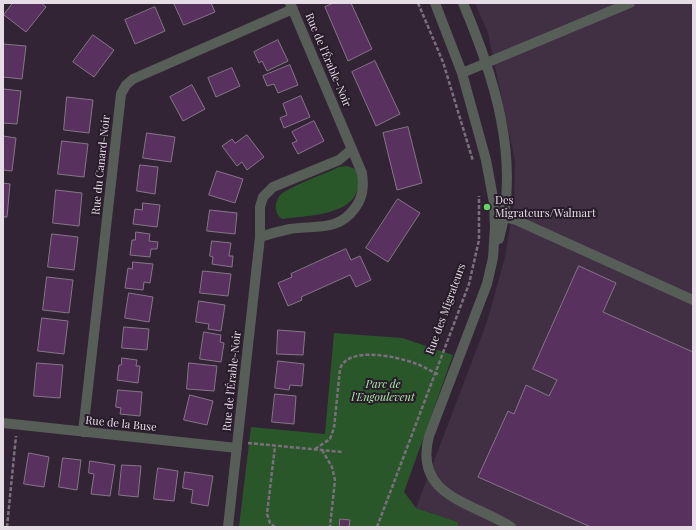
<!DOCTYPE html>
<meta charset="utf-8">
<style>
body{margin:0}
#map{position:relative;width:696px;height:530px;overflow:hidden;background:#322434;font-family:"Playfair Display",serif}
canvas{display:block}
.frame{position:absolute;inset:0;border:4px solid #e5dce6;pointer-events:none}
</style>
<div id="map">
<canvas width="696" height="530"></canvas>
<div class="frame"></div>
</div>
<script>
const context = document.querySelector('canvas').getContext('2d');
context.lineJoin = 'round';
function paint(path, color) { context.fillStyle = color; context.fill(path, 'evenodd'); }
function stroke(path, color, width, dash) { context.strokeStyle = color; context.lineWidth = width; context.lineCap = dash ? 'butt' : 'round'; context.setLineDash(dash || []); context.stroke(path); }
function write(font, color, halo, rows, align = 'center') {
  context.font = font + ' "Playfair Display",serif'; context.lineWidth = 4; context.setLineDash([]); context.textBaseline = 'middle'; context.strokeStyle = halo; context.fillStyle = color; for (const [text, x, y, turn = 0] of rows) {
    context.save(); context.translate(x, y); context.rotate((+turn || 0) * Math.PI / 180); context.textAlign = isNaN(turn) ? turn : align; if (halo) context.strokeText(text, 0, 0); context.fillText(text, 0, 0); context.restore();
  }
}
const built = new Path2D(`
 M475,3H693V527H458V522L416,508L487,322L505,257L514,202L515,161L488,33Z`);
const green = new Path2D(`
 M347,166C357,169 359,172 359,181C358,217 307,215 282,219C272,212 275,198 284,192C301,182 322,175 339,167Z
 M334,333L402,338L453,355L404,492L416,508L458,522V527H239L251,427L325,434Z`);
const building = new Path2D(`
 M13,3H41L46,7L26,32L4,15Z
 M174,3H211L215,12L184,25Z
 M334,3H351L372,49L348,61L325,7Z
 M155,7L165,31L135,44L125,20Z
 M93,35L114,50L94,77L73,62Z
 M278,40L288,61L267,71L262,61L259,63L254,52Z
 M3,44L26,46L22,79L3,77Z
 M375,61L400,114L376,126L352,72Z
 M290,65L298,85L278,93L274,84L267,86L263,76Z
 M232,68L240,86L216,97L208,78Z
 M192,85L205,109L183,121L170,97Z
 M3,89L21,91L17,124L3,123Z
 M301,96L310,117L284,128L280,118L287,115L283,104Z
 M67,97L93,100L89,133L64,130Z
 M314,121L324,141L298,154L292,143L297,141L292,132Z
 M408,127L422,183L397,190L383,133Z
 M147,133L175,137L171,162L143,158Z
 M247,135L264,157L247,170L242,162L237,166L222,146L232,139L235,143Z
 M3,136L16,138L12,171L3,170Z
 M62,141L88,144L84,177L58,174Z
 M140,165L158,167L155,194L137,191Z
 M217,171L243,179L235,203L209,195Z
 M3,183L10,184L7,217H3Z
 M56,190L82,193L79,226L53,223Z
 M398,199L420,213L388,262L366,248Z
 M143,203L160,205L157,227L133,224L135,209L142,210Z
 M210,210L237,213L235,234L207,231Z
 M136,232L150,234L149,241L158,242L157,249H151L150,257L130,255L132,240H135Z
 M52,234L78,237L74,270L48,267Z
 M212,241L231,243L229,256H233L232,267L212,264L213,257L210,256Z
 M346,249L351,260L360,256L371,280L356,287L350,275L301,297L302,300L288,306L278,283L292,277L291,274Z
 M133,262L153,264L150,283L144,282L143,290L125,288L128,268L132,269Z
 M579,266L616,283L603,312L693,352V527H591L478,477L508,411L514,414L526,385L549,396L557,380L533,369Z
 M203,271L231,274L228,296L200,293Z
 M47,277L73,280L69,313L43,310Z
 M129,293L153,297L149,322L125,318Z
 M199,301L225,305L221,331L208,329L209,324L196,322Z
 M42,318L68,321L64,354L38,351Z
 M124,327L149,329L147,350L122,348Z
 M278,330L305,332L303,355L277,354Z
 M204,332L221,335L220,342L224,343L221,362L200,359Z
 M122,358L137,360L136,366H140L138,383L117,380L119,365H121Z
 M278,361L304,364L302,386L290,385L289,390L275,388Z
 M37,363L63,365L60,398L34,396Z
 M189,363L217,366L214,391L187,389Z
 M118,390L142,392L140,416L120,414L121,408L116,407Z
 M275,394L296,396L294,424L272,422Z
 M190,395L213,401L207,425L184,420Z
 M29,453L49,457L44,487L24,484Z
 M63,458L81,460L77,490L59,487Z
 M90,461L115,465L110,496L91,494L94,474L89,473Z
 M122,465L141,466L138,497L119,495Z
 M158,468L178,471L174,501L154,499Z
 M185,472L213,476L208,506L191,503L193,490L183,488Z
 M340,519L350,520L349,527H340Z`);
const path = new Path2D(`
 M418,3L443,62L473,161
 M248,443L342,452
 M315,449L330,439L334,428L340,369C348,345 399,357 417,364C425,367 432,372 440,375
 M322,450L332,467L335,480L330,527
 M7,527L16,436
 M275,527L270,523L267,514L275,446
 M377,527L469,284L479,240V196`);
const minor = new Path2D(`
 M435,3L462,73L486,160L494,203L495,227L493,258L487,284L429,436C413,497 473,502 511,527
 M463,3C494,76 521,160 499,239
 M462,73L630,3
 M499,216L516,220L693,300
 M260,237C269,234 280,231 290,229C315,225 338,232 355,208C363,197 364,187 362,173L290,3
 M3,423L237,448
 M83,432L121,94L126,85L133,79L293,9
 M228,527L260,237V207L263,197L273,187L339,160L352,149`);
const markers = [
 [487,207,4,"#65d467"]
];
const streetNames = [
 ["Rue de l'Érable-Noir",328,60,67],
 ["Rue du Canard-Noir",101,165,-84],
 ["Rue des Migrateurs",446,309,-70],
 ["Rue de l'Érable-Noir",232,381,-84],
 ["Rue de la Buse",121,424,6]
];
const poiNames = [
 ["Des",495,201],
 ["Migrateurs/Walmart",495,214]
];
const parkNames = [
 ["Parc de",383,385],
 ["l'Engoulevent",383,398]
];
paint(built, '#412f44');
paint(green, '#2a572a');
paint(building, '#59315f');
stroke(building, '#857688', 1);
stroke(path, '#7b6f7d', 2.5, [4, 2]);
stroke(minor, '#575e57', 10);
for (const [x, y, r, color] of markers) { const dot = new Path2D(); dot.arc(x, y, r, 0, 2 * Math.PI); context.fillStyle = color; context.fill(dot); stroke(dot, '#281b2a', 1.5); }
write('11px', '#e5dce6', '#281b2a', streetNames);
write('11px', '#e5dce6', '#281b2a', poiNames, 'left');
write('italic 11px', '#a7eda5', '#281b2a', parkNames);
</script>
